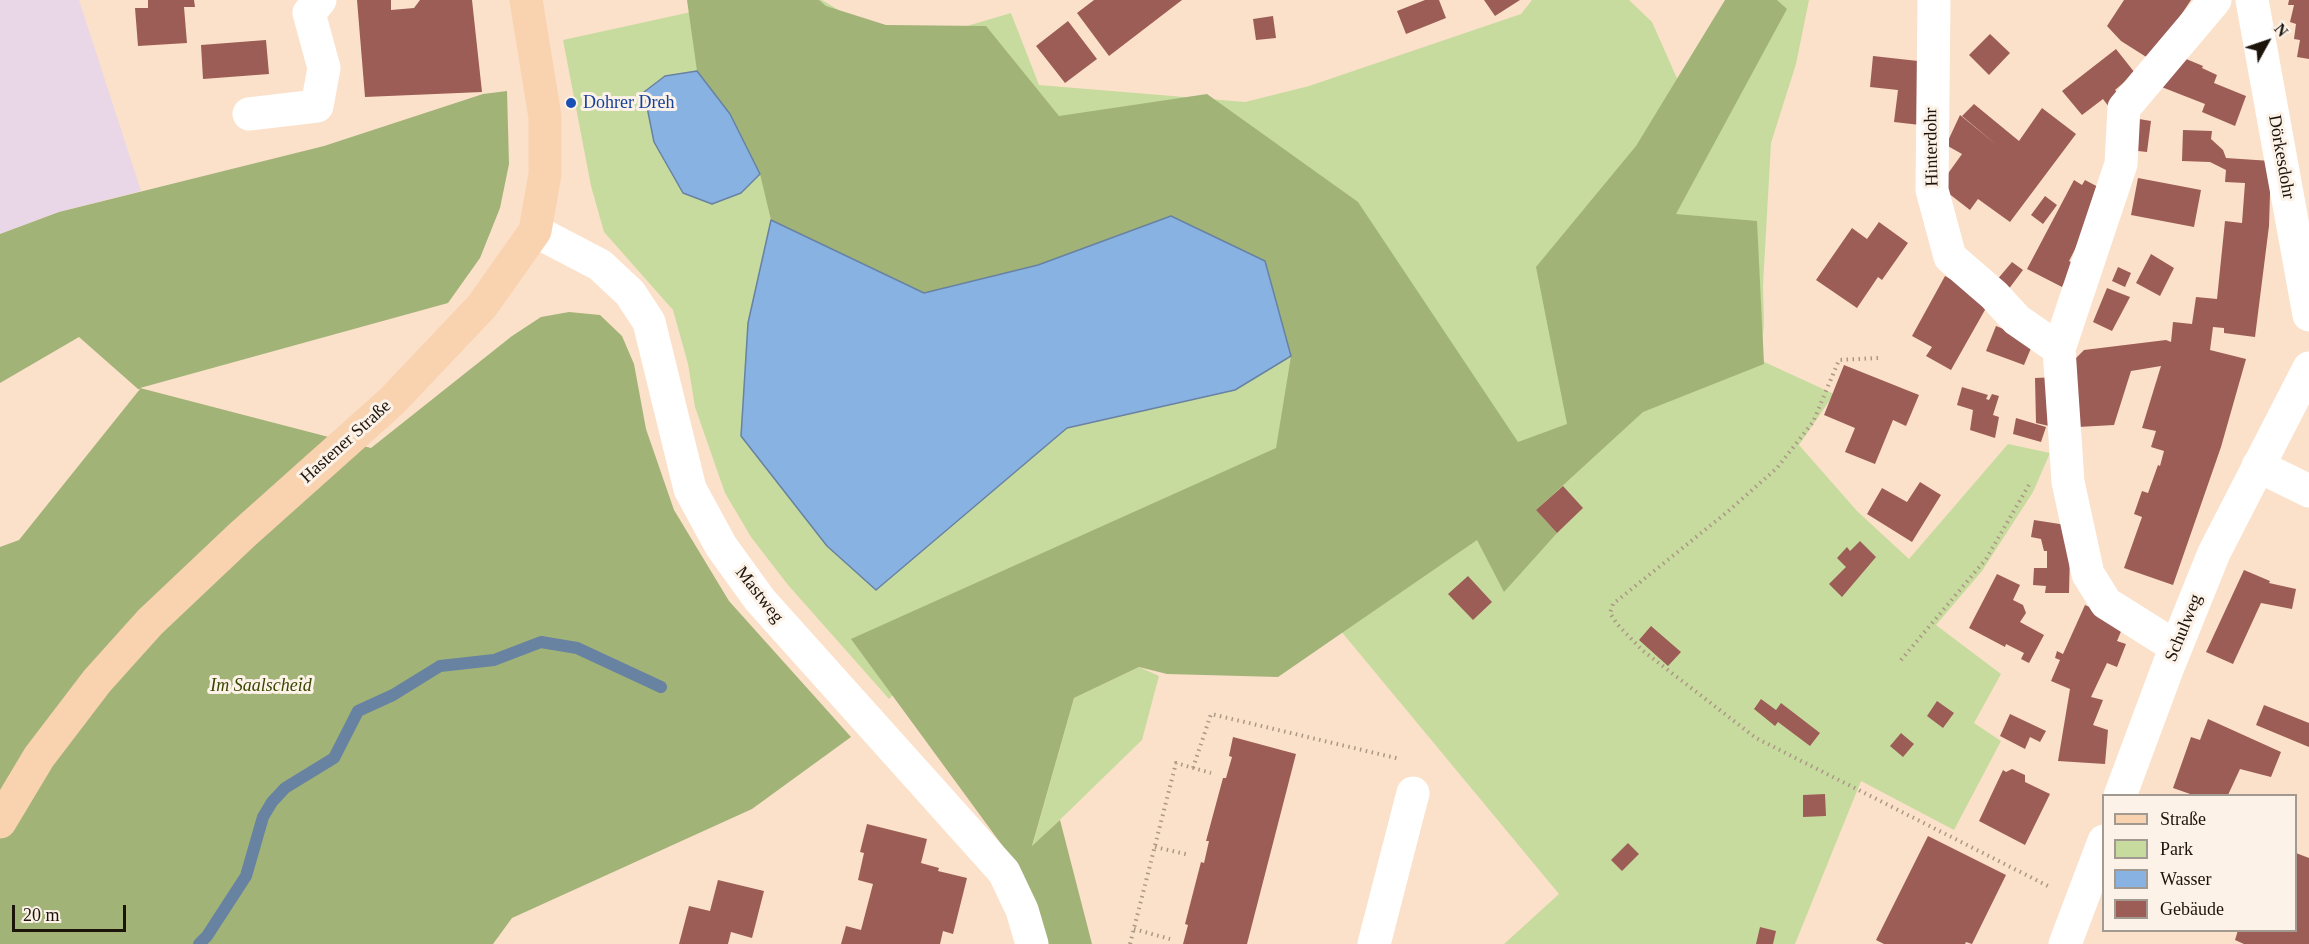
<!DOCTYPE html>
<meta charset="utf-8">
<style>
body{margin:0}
#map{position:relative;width:2309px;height:944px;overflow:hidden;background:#fbe1ca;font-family:"Times New Roman",serif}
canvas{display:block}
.legend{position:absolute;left:2102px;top:794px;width:195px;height:138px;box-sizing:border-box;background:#fcf2e8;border:2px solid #a29990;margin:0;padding:8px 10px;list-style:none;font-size:18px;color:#1c130b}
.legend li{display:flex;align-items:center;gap:12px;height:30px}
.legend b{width:30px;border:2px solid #a29990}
.north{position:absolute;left:2237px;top:12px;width:60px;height:60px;-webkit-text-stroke:4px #fcf2e8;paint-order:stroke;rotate:50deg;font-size:16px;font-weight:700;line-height:24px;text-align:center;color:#1c130b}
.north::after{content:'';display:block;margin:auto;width:21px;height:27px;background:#1c130b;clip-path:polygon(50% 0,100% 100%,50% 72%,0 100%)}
.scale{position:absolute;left:12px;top:905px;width:114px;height:27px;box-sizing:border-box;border:3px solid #1c130b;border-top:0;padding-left:8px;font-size:18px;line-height:21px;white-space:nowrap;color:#1c130b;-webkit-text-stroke:4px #fcf2e8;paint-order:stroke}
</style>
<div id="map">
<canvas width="2309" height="944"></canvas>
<ul class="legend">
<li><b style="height:8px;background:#f9d2b0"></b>Straße</li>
<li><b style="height:16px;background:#c8db9f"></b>Park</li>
<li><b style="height:16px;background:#88b2e2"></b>Wasser</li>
<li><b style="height:16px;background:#9c5d56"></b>Gebäude</li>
</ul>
<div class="north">N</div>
<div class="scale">20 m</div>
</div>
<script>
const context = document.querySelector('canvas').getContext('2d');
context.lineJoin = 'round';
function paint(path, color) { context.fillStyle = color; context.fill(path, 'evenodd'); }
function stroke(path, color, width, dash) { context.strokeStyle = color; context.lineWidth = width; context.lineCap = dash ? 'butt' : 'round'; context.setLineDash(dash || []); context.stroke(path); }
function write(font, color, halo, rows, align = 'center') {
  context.font = font + ' "Times New Roman",serif'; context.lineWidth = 6; context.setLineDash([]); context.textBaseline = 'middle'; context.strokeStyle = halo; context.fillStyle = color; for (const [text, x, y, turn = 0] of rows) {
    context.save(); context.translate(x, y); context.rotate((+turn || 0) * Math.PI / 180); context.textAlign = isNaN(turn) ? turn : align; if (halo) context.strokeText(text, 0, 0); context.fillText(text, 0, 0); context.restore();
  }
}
const industrial = new Path2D(`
 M0,0H79L141,191L59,212L0,234Z`);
const green = new Path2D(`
 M746,0H822L857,21L888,30L960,28L1011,13L1039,85L1245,102L1309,86L1521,14L1532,0H1629L1652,22L1684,94L1746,0H1809L1796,64L1771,143L1763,285L1764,324L1760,360L1834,394L1799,445L1857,511L1909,559L2008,444L2050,453L2033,492L1982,571L1936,625L2001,674L1974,723L2001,741L1954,830L1861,781L1795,944H1504L1559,894L1306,589L959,631L889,699L788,585L751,537L725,493L695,407L688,364L673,310L604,232L591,186L563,40Z
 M1139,667L1159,676L1142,740L1032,847L1074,698Z`);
const forest = new Path2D(`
 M687,0H819L826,6L886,25L986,26L1059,116L1207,94L1358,202L1518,442L1567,424L1536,267L1636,146L1725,0H1777L1787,9L1676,214L1757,221L1764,364L1643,412L1536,510L1557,533L1504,592L1477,540L1278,677L1167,674L1139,667L1074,698L1032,846L1060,820L1092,944H1043L1010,856L851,639L1276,448L1291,356L1038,265L924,293L771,220L760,174L730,114L697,71Z
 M507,91L509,164L500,208L480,258L448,303L140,388L371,448L512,336L541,317L569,312L600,315L622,336L634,364L646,429L674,510L729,601L851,737L752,809L512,918L493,944H0V547L19,540L140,389H138L79,337L0,383V234L59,212L324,146L483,94Z`);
const water = new Path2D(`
 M697,71L730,114L760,174L741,193L712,204L683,193L654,142L644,92L665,76Z
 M1171,216L1265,261L1291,356L1235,390L1067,428L876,590L827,546L741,436L748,323L771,220L924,293L1038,265Z`);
const stream = new Path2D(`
 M199,944L207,936L246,876L263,817L272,802L285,788L334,758L358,711L393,695L440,666L494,660L541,642L577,648L661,687`);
const building = new Path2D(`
 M148,0H194L195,7H184L187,43L138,46L135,8H148Z
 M357,0H391V10L414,8L420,0H472L482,92L365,97Z
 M1094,0H1182L1109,56L1077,13Z
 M1425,0H1439L1446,18L1406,34L1397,11Z
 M1484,0H1520L1495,16Z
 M2124,0H2191L2151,60L2121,41L2107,26Z
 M2289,0H2309V59L2297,57L2300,40L2294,39L2296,24L2290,22L2294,5H2288Z
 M1273,16L1276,38L1256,40L1253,19Z
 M1068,21L1097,59L1065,83L1036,46Z
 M1990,34L2010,53L1989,75L1969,55Z
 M266,40L269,74L203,79L201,45Z
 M2116,49L2135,73L2115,90L2121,97L2109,107L2103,99L2082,115L2062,91Z
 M1873,56L1927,62L1920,125L1894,122L1898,90L1870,87Z
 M2179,56L2203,66L2202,68L2217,75L2214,83L2246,96L2235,126L2202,112L2205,104L2159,86Z
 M1974,104L2019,141L2042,108L2076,134L2010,222L1978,199L1970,210L1939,186L1962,154L1946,145L1960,115L1998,146L1962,116Z
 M2133,118L2151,121L2147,152L2129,150Z
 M2183,130L2212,131L2211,139L2223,150L2226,158L2271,161L2269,226L2255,337L2224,333V328L2213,327L2210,350L2246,359L2221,447L2173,585L2124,568L2142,517L2134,514L2142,491L2148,493L2158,465L2160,466L2164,451L2151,447L2156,431L2142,428L2161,366L2131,371L2114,425L2078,427L2075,359L2084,350L2166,340L2171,342L2173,322L2192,324L2196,297L2217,299L2225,221L2242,223L2245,183L2225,182L2226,170L2210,162L2182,161Z
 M2138,178L2201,190L2194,227L2131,215Z
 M2074,180L2082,185L2085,180L2102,189L2099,203L2069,261L2074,264L2062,287L2027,269Z
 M2045,196L2057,205L2043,224L2031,215Z
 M1879,222L1908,243L1882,280L1878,277L1857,308L1816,280L1852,228L1867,239Z
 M2151,254L2174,268L2160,296L2136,283Z
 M2012,262L2023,270L2008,290L1996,281Z
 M2118,267L2131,273L2125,287L2112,281Z
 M1945,276L1990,301L1951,370L1926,356L1932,347L1912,336Z
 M2107,288L2130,297L2112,331L2093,322Z
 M1996,326L2034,341L2024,365L1986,351Z
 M1844,365L1919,395L1906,426L1893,420L1875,464L1845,452L1855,428L1824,415Z
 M2057,377L2058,428L2036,423L2035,378Z
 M1962,387L1988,395L1986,399L1989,400L1992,394L1999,396L1993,415L1999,417L1995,438L1970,430L1973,410L1957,405Z
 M2016,418L2046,427L2041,442L2013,434Z
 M1920,482L1941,495L1912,542L1867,514L1882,488L1907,502Z
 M1563,486L1583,508L1557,533L1536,510Z
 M2034,520L2066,525L2070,552L2069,593H2045L2046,586L2033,585L2034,568H2047V551H2044L2041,539L2031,537Z
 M1860,541L1876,557L1842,597L1829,584L1846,567L1837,558L1847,547L1850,551Z
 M2244,570L2270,581L2269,583L2296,589L2292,609L2261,603L2233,664L2206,652Z
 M1997,574L2020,585L2013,600L2023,605L2026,613L2020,622L2044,635L2029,663L2021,659L2024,653L2006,644L2005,647L1969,628Z
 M1468,576L1492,602L1473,620L1448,594Z
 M2085,605L2125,622L2117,641L2126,644L2117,667L2107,663L2091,697L2103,700L2093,725L2108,730L2105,764L2058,761L2070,689L2051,681L2060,660L2055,658L2057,651L2063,654Z
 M1651,626L1681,652L1668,666L1639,640Z
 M1761,699L1776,710L1781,703L1820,733L1810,746L1778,722L1775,726L1754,709Z
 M1937,701L1954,713L1943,728L1927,716Z
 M2264,705L2309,723V747L2256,725Z
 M2010,714L2046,731L2040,742L2030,737L2025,749L2000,736Z
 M2208,719L2281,752L2271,777L2240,769L2228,795H2193L2173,788L2191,737L2200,740Z
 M1901,733L1914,744L1903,757L1890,746Z
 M1233,737L1296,754L1247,944H1183L1188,925L1185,924L1201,862L1204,863L1209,841H1206L1223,778H1226L1232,757L1229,756Z
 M2012,769L2025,775V782L2050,794L2025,845L1979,821L2003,770L2006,772Z
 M1825,794L1826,816L1803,817V795Z
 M867,824L927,839L921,863L939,868L938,871L967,878L953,934L943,931L940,944H841L846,926L861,930L873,884L858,880L864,853L860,852Z
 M1928,836L2006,875L1972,944L1966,942L1965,944H1884L1876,940Z
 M1628,843L1639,854L1622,871L1611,860Z
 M2296,853L2309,858V944H2244L2235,940L2238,930H2296Z
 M718,880L764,891L752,938L731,932L728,944H679L689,906L710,911Z
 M1760,927L1776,931L1773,944H1756Z`);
const path = new Path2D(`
 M1878,358L1839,360L1813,422L1777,468L1726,513L1613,604L1610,613L1617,624L1642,650L1756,738L2048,886
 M1901,660L1986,559L2030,483
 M1193,768L1211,714L1400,759
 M1155,847L1190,855
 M1134,929L1170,939
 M1130,944L1176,763L1211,773`);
const minor = new Path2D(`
 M1934,0L1932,190L1950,257L1994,295L2017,320L2059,349
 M2252,0L2309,315
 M249,114L317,106L324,68L309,13L320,0
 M535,231L600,265L630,293L649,322L690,489L721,546L760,600L1004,872L1022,910L1032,944
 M2258,466L2309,491
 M2176,647L2106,603L2088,574L2068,482L2059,349L2121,164L2124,108L2215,0
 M2120,796L2168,667L2214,553L2309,368
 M1374,944L1413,793
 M2065,944L2104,841`);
const major = new Path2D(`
 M0,822L39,757L97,681L150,622L242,535L392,401L482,306L535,231L545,174V117L526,0`);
const markers = [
 [571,103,6,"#1a4fb4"]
];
const transitNames = [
 ["Dohrer Dreh",583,103]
];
const streetNames = [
 ["Hinterdohr",1932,147,-91],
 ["Dörkesdohr",2281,157,80],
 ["Hastener Straße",346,442,-42],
 ["Mastweg",759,595,52],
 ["Schulweg",2184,628,-68]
];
const parkNames = [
 ["Im Saalscheid",261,686]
];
paint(industrial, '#e9d6e6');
paint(green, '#c8db9f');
paint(forest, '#a2b378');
paint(water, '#88b2e2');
stroke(water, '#6882a2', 1.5);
stroke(stream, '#6882a2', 12);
paint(building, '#9c5d56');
stroke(path, '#ab9786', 4, [1.5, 4.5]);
stroke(minor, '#fff', 33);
stroke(major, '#f9d2b0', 33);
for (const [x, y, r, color] of markers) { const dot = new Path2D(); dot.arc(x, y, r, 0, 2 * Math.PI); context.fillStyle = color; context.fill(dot); stroke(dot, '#fcf2e8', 2); }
write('18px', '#164399', '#fcf2e8', transitNames, 'left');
write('18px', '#1c130b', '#fcf2e8', streetNames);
write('italic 18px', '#374600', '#fcf2e8', parkNames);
</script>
